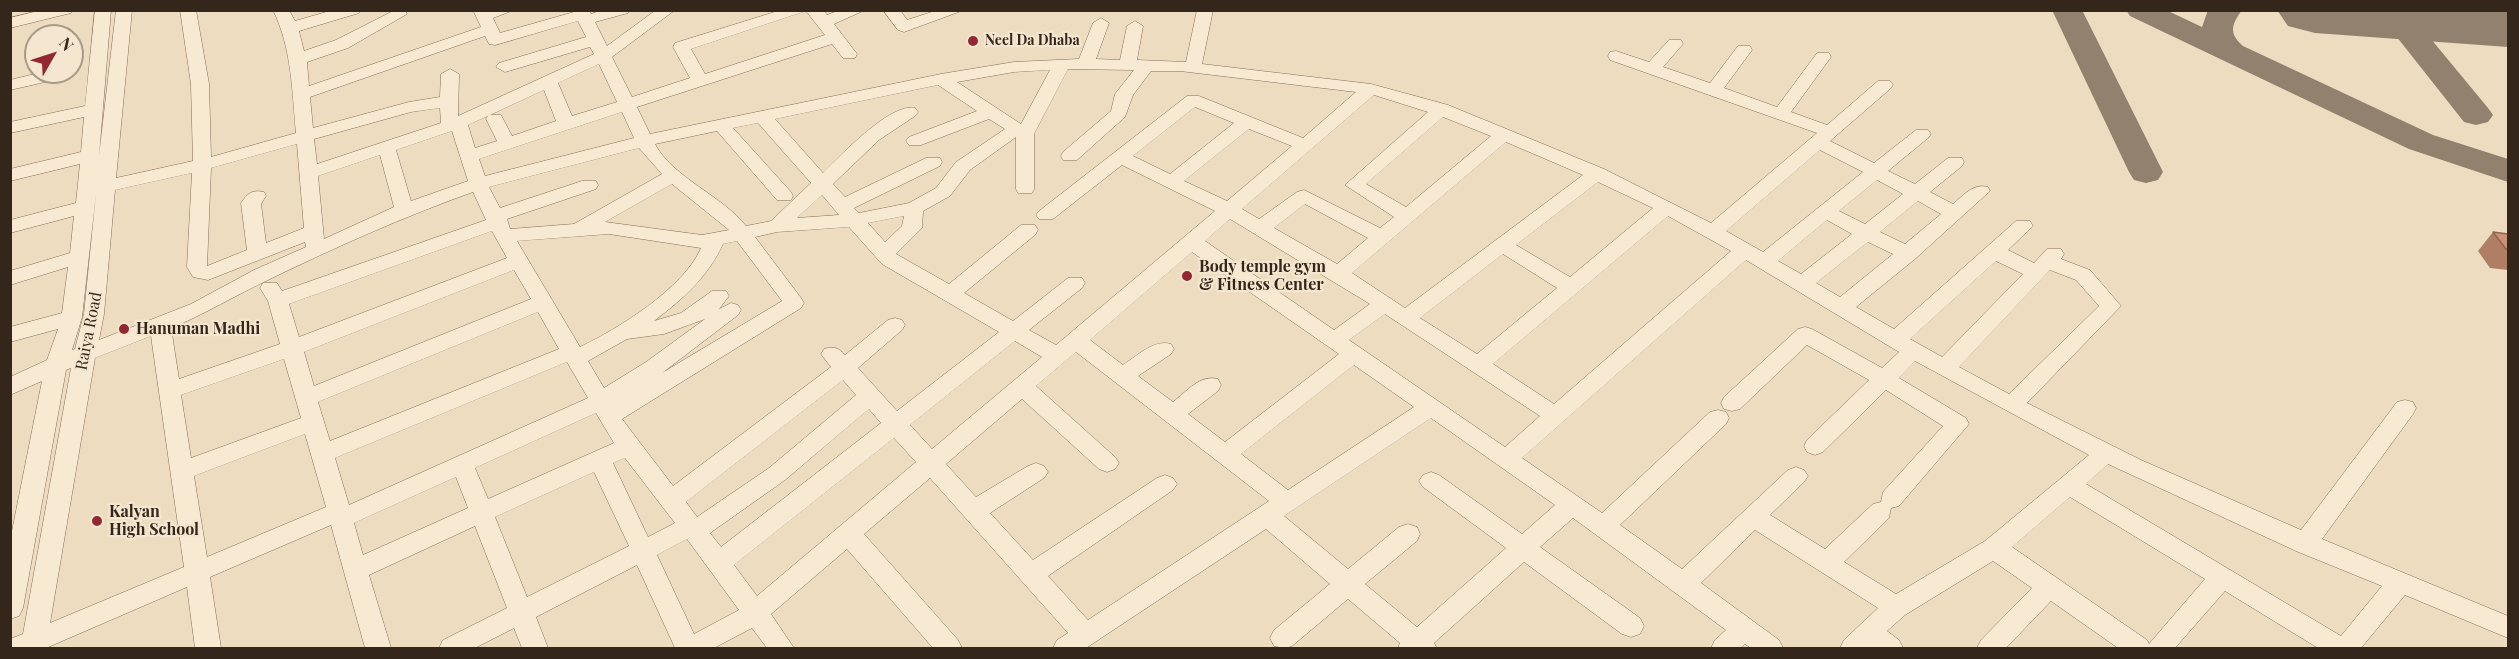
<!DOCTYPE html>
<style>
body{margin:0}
#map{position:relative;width:2519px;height:659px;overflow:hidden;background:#eddcbf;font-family:"Playfair Display",serif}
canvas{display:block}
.frame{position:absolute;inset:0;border:12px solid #35261c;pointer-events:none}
.north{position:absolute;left:24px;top:24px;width:60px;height:60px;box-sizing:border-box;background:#f5e7cf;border:2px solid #a89a87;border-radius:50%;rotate:51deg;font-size:16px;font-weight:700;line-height:24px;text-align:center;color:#35261c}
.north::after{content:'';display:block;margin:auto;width:21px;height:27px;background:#942832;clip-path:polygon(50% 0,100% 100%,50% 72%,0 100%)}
</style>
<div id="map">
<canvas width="2519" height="659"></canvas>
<div class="frame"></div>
<div class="north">N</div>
</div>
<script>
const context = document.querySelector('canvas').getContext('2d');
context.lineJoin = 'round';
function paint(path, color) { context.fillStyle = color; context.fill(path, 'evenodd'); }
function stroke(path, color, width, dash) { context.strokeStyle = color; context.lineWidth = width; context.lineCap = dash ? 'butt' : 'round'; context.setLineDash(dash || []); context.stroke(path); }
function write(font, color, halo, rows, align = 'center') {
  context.font = font + ' "Playfair Display",serif'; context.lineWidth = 4.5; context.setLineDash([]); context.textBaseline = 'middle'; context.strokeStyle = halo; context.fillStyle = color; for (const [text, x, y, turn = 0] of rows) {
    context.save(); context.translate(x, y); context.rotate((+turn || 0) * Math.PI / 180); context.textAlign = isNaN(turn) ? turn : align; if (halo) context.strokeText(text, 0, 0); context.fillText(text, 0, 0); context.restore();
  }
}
const taxiway = new Path2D(`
 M2052,10H2082L2163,172L2158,180L2146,183L2134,180L2129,172Z
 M2126,10H2166L2202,27L2208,10H2242C2232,24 2228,33 2243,46L2433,135L2508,159V182L2409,149L2130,16Z
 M2385,10H2407L2488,108L2493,115L2488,122L2476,125L2464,122L2385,22L2381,16Z`);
const runway = new Path2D(`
 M2277,10H2508V47L2315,33L2288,26Z`);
const minor = new Path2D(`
 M42,10H73L71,13L10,28V18Z
 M95,10H111L99,156L116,10H132L116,178L193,161L191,84L180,10H196L209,84L211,157L296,133C292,91 292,49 273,10H289L295,21L333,10H361L359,13L299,31L304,51L336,40L393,11L405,10L407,14L348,48L307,62L309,86L481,27L473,10H514L493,18L500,33L574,12L573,10H589L591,14L602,10H630L628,13L595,22L607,46L656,10H675L612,57L632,97L690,78L673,47L675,43L781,10H823L827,15L840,10H865L834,24L857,54L855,58H843L832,44L637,107L650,134L941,74L1014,62L1079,59L1093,23L1101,18L1109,23L1096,59L1120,60L1127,26L1135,21L1143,26L1137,60L1186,62L1197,10H1213L1202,64L1371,84L1448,105L1604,169L1711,223L1817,133L1610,60L1608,56L1610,52L1616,51L1649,62L1669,40H1681L1683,44L1663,67L1710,83L1738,46H1750L1752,50L1724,88L1777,107L1817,53H1829L1831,57L1791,112L1827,125L1878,81H1890L1893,85L1890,89L1830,141L1874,163L1916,130H1928L1931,134L1928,138L1888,171L1915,184L1948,158H1962L1964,162L1962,166L1930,192L1953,204C1964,195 1973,183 1988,187L1990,191L1915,259L1856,307L1894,329L2016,221H2030L2033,226L2008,250L2034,263L2047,249H2061L2064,254L2061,259L2090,270L2121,306L2027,403L2141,460L2301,530L2397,402L2405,400L2413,402L2416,408L2413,414L2322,539L2508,616V638L2405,595L2361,648H2318L2225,591L2175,648H2118L2051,601L2006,648H1977L1981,640L2032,588L1993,561L1905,615L1887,631L1899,640L1903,648H1840L1844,640L1878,608L1755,530L1701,583L1779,640L1783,648H1751L1745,644L1741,648H1711L1715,640L1726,630L1573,518L1540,547L1640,618L1644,626L1640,634L1631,637L1622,634L1524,562L1434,643L1437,648H1398L1400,643L1348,599L1292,646L1285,648L1274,646L1270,638L1274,630L1330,584L1266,529L1086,648H1053L1057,640L1068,633L930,478L864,534L958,640L962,648H933L847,549L771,614L794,648H767L752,628L714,648H675L637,565L536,617L548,648H522L514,628L475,648H439L443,640L507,608L475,526L369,575L391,648H365L331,525L210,577L221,648H195L187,587L46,648H10V639L23,634L71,368L66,370L23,608L19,616L10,619V541L42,381L10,395V377L47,360L58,329L10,342V327L62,313L68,267L10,285V271L70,253L74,216L10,233V220L76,203L80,164L10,181V169L81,152L84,117L10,133V122L85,106ZM806,11L825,35L705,74L691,49ZM578,21L586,37L499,63L496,67L505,72L590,47L594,54L458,116L459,74L450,69L441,74L440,97L409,102L313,128L310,97L485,36L489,44L495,45ZM599,64L617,102L572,116L558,83ZM1068,69L1134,70L1115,94L1111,111L1063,152L1061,156L1063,160H1077L1125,117L1133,95L1151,71H1180L1356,92L1303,138L1199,96H1187L1039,211L1036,215L1039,219H1053L1122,165L1215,211L1056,345L1029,330L1082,288L1085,283L1082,278H1068L1013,321L964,293L1035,235L1038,230L1035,225H1021L949,284L896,254L922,228L923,211L950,196L970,170L1016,137V189L1018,193H1032L1034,189V134ZM1050,70L1021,124L957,82L1014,72ZM938,85L977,111L909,137L906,141L909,145H921L989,119L1005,129L956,162L936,188L909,203L859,213L854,208L940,166L942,162L940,158H926L845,197L833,184L879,140L915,116L918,112L915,108C891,102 840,156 823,173L775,119ZM544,90L556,121L512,136L501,115H490ZM1374,95L1428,112L1345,185L1394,217L1380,228L1304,190L1297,192L1259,219L1242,209ZM1195,107L1234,123L1170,174L1133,156ZM440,108L441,123L317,164L314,139L411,112ZM622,112L634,138L485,176L479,159ZM488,116L486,119L497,141L475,148L468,125ZM1443,117L1491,136L1406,207L1366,184ZM758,123L811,183L771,221L746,226C724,197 672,177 655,144L717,131L777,200H791L793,196L791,192L733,128ZM1249,129L1292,146L1227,201L1184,181ZM452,131L468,181L411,201L396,150ZM1506,142L1583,175L1405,308L1352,273ZM297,144L304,228L266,243L261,204L266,196L264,192C252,189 247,194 241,203L247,250L207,266L211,168ZM639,148L662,174L574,224L510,229L507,219L596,189L598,185L596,181H582L500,208L489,187ZM1820,150L1863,172L1763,252L1726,231ZM380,155L394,207L324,239L318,176ZM192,173L187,267L193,277L208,280L305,242L306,247L254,270L191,304L99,340L104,314L115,190ZM1877,180L1903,194L1865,224L1839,211ZM1598,182L1653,208L1570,277L1516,245ZM672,184L729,230L702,235L605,222ZM473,192L486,220L282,291L277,283H263L260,288L268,301L280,344L179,379L171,328C205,314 236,295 270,279C336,247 403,217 473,192ZM96,194L84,314L75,349L72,350L82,317ZM822,195L839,215L797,218ZM1918,201L1941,214L1905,244L1880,232ZM1305,204L1368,238L1337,264L1274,228ZM904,216L902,226L885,242L868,223ZM1668,216L1731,251L1554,404L1493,364ZM1230,219L1370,304L1334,330L1205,241ZM1827,220L1852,234L1801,274L1778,261ZM849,227L882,264L999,332L897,411L858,368L902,330L905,325L902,320L895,318L888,320L845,355C839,348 834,346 824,349L821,354L831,367L673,486L622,419L801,308L804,303L801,298L755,237L777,232ZM492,231L507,258L299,337L289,304ZM609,234L701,248C684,288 618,329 580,347L517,241ZM737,241L782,301L662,373L738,315L741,310L738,305L731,303L719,309L729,296L726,291H712L681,313L654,321C683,299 708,277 723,244ZM1868,242L1893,254L1840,297L1816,283ZM1192,252L1339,354L1225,442L1188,414L1218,391L1221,385L1218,379C1200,374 1186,392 1173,402L1138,376L1171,354L1174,349L1171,344C1154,339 1137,356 1123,365L1090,340ZM1503,254L1557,288L1477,354L1420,318ZM1746,260L1899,352L1882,368L1812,329L1805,327L1798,329L1724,397L1721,403L1724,409L1732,411L1740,409L1807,345L1869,380L1807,440L1804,446L1807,452L1815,455L1823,452L1886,390L1943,426L1883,492L1881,502L1873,504L1825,549L1770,515L1804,482L1808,476L1804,470L1796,467L1788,470L1682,569L1620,525L1726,424L1729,418L1726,412L1718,410L1710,412L1602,513L1522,458ZM1996,261L2023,274L1942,357L1910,339ZM514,270L531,299L314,386L304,352ZM2050,270L2076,280L2099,306L2009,394L1959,367ZM538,312L559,349L330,441L318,402ZM1385,314L1540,416L1505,447L1349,340ZM705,319L646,362L604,388L588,361L627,339L664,334ZM151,336L184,567L50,623L95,358ZM1015,341L1042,357L932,449L910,425ZM1076,352L1269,501L1088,620L1048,576L1173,490L1177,484L1173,478L1165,475L1157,478L1033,560L990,513L1044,478L1048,472L1044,466L1036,463L1028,466L976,497L946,464L1022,399L1099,469L1107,472L1115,469L1119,463L1115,457L1036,386ZM284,359L301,418L191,458L181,395ZM1915,361L2089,455L1985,541L1896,594L1844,562L1889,518L1891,508L1899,506L1969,424L1966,418L1899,378ZM567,362L588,398L349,505L335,458ZM1354,365L1414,407L1288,490L1241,454ZM843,380L856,395L769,468L697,517L686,502ZM869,409L881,423L721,547L710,533L785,480ZM596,413L614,443L488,499L475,468ZM1431,418L1555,505L1522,534L1439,475L1431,472L1423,475L1419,481L1423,487L1506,548L1417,627L1365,584L1417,541L1420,534L1417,527L1408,524L1399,527L1348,569L1284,516ZM305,434L326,507L207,557L194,476ZM894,438L916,462L757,596L734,565ZM625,458L675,523L648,537L613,463ZM2108,464L2296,551L2382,586L2341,636L2086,484ZM594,472L629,546L527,597L495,517ZM456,477L468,508L363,555L354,523ZM2070,497L2205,579L2149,644L2147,640L2012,547ZM687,539L739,610L694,634L657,555Z
 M883,10H900L907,20L938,10H964L904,32L898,30Z
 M72,70L74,72L71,76L10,90V80L43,72H72Z`);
const wall = new Path2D(`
 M2493,232L2508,234V270L2490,268L2478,251Z`);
const building = new Path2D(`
 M2493,232L2508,234V250L2506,249Z`);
const markers = [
 [973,41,6,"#942832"],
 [1187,276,6,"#942832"],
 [124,329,6,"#942832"],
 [97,521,6,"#942832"]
];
const farPoinames = [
 ["Neel Da Dhaba",985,41]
];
const poiNames = [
 ["Body temple gym",1199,267],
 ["& Fitness Center",1199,285],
 ["Hanuman Madhi",136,329],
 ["Kalyan",109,512],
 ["High School",109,530]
];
const streetNames = [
 ["Raiya Road",89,331,-79]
];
paint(taxiway, '#91816e');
paint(runway, '#91816e');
stroke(minor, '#866d58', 1);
paint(minor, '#f8ead2');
paint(wall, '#af7e65');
paint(building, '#cb9275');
stroke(building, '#8e6652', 1.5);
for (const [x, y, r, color] of markers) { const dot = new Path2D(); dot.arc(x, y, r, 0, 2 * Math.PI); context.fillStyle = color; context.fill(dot); stroke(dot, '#f5e7cf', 2); }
write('bold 14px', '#35261c', '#f5e7cf', farPoinames, 'left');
write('bold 16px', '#35261c', '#f5e7cf', poiNames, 'left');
write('16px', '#35261c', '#f5e7cf', streetNames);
</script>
